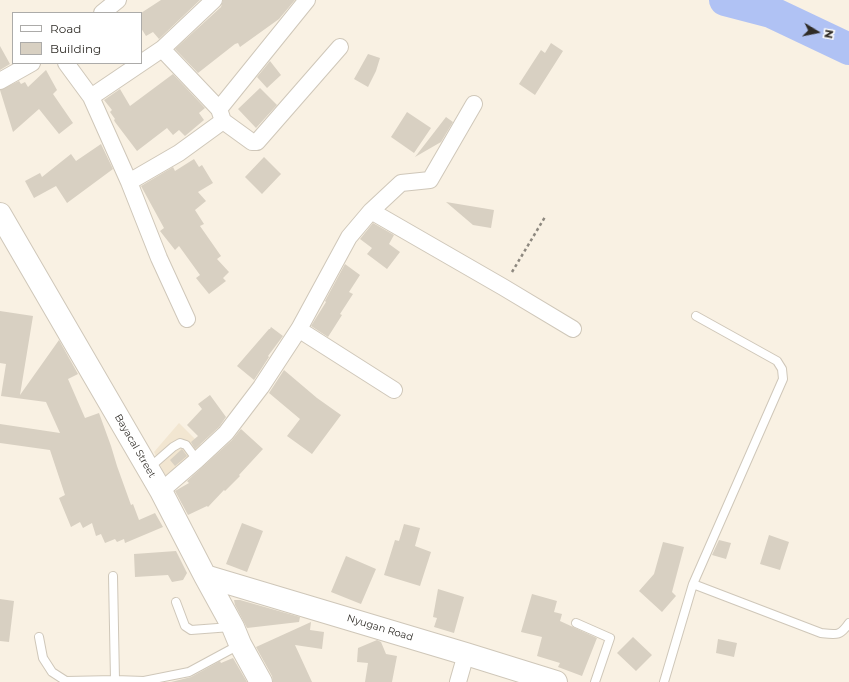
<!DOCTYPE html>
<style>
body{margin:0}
#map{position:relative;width:849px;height:682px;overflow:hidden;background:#f9f1e3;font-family:Montserrat,sans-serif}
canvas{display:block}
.legend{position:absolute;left:12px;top:12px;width:130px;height:52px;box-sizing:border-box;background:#fff;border:1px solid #acaba9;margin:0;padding:5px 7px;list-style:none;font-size:12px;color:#2f2c27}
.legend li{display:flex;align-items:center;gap:8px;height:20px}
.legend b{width:20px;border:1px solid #acaba9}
.north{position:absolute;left:797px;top:12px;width:40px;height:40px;-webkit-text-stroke:3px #fff;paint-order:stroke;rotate:100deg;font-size:11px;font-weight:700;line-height:16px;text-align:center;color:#2f2c27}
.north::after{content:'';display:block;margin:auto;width:14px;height:18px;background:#2f2c27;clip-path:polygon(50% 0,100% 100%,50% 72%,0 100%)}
</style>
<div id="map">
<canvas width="849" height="682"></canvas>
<ul class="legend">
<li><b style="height:5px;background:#fff"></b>Road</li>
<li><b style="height:11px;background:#d8d0c2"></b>Building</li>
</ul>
<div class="north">N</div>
</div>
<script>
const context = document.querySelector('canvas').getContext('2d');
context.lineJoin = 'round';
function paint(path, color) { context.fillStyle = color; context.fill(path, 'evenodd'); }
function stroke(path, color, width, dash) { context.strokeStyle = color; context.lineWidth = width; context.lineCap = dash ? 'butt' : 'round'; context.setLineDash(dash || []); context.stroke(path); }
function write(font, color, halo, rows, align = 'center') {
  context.font = font + ' Montserrat,sans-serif'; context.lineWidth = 4; context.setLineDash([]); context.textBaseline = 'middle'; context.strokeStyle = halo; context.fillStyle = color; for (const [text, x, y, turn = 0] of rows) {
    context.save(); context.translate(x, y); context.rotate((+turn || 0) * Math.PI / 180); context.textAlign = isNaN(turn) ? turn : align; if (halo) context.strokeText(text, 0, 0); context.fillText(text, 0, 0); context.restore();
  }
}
const built = new Path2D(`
 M179,423L209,453L170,486L154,452Z`);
const river = new Path2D(`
 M725,0L771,12L849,49`);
const building = new Path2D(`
 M161,0H200L159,39L153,32L146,36L141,28V13Z
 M223,0H295L279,19L240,47L238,43L235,44L198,73L175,49L221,7Z
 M551,43L563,51L535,95L519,84L541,50L545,53Z
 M0,46L10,64L0,70Z
 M368,54L380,58L376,71L368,87L354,79Z
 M270,61L281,75L267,88L257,77Z
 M46,70L57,90L53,94L73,123L59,134L39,109L13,132L0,90L19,81L21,84L25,82L28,87Z
 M173,74L205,108L199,113L204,120L185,136L179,130L173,135L167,128L137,151L115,122L114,120L115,119L110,112L112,110L104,100L120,89L130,106Z
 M260,88L277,105L256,128L238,109Z
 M407,112L431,128L414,153L391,137Z
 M446,117L453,122L441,142L415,157Z
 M101,144L113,169L67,203L56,186L34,198L25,181L40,173L42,177L71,154L76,161Z
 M264,157L281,174L262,194L245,177Z
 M194,159L199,167L202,165L213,183L198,192L206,201L195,210L204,224L200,226L221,256L217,259L229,272L223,278L226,281L209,294L196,278L200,275L179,246L175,250L160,231L164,228L141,186L173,167L175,171Z
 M446,202L494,210L491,228L473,225Z
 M373,223L394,235L389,244L400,252L387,269L367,254L372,248L360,239Z
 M345,264L360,275L349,292L353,294L340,314L342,315L328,337L311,326L326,302L325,301Z
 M0,311L33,316L20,395L59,340L78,374L68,379L85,418L99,413L111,446L117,466L131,505L133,504L139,520L155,513L163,527L125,543L124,539L117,542L115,539L105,543L101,534L96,536L92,523L83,528L80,522L71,527L59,498L65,495L50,450L0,443V424L60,433L46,402L1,396L6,364L0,363Z
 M271,327L283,336L268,356L269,357L254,380L237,366L269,329H270Z
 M284,370L317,398L341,415L312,454L287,436L300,419L269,393Z
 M210,395L226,417L219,427L195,449L191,442L198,436L187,425L202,409L198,404Z
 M241,429L263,449L239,475L240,476L225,491L224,490L208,507L207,506L188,515L175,491L189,483L187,481L232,440Z
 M182,449L187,456L175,466L170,460Z
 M242,523L263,531L247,572L226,564Z
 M404,524L420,528L415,546L431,552L420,586L384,575L395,540L399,541Z
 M769,535L789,542L780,570L760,564Z
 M719,540L731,543L726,559L712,555Z
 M663,542L684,547L672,592L676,596L662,612L639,591L654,574Z
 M176,551L187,573L183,580L172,582L168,575L135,577L134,554Z
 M346,556L376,569L361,604L331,592Z
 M438,589L464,597L454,633L434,627L437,618L433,617Z
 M532,594L557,601L554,612L562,614L560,621L597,638L582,676L558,667L560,663L537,656L542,637L521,632Z
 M0,599L14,601L9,642L0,641Z
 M234,600H240L300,617L299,622L247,628L235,605Z
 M311,622L310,630L324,632L322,649L295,645L312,682H273L272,676L256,647Z
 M633,637L652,655L636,671L617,653Z
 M718,639L737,643L734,657L716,653Z
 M377,640L381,642L386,654L397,656L392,682H365L368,663L357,662L358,648Z
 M233,658L247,682H171L191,677L220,661L221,663Z`);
const path = new Path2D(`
 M512,272L545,217`);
const service = new Path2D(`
 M149,468L173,447L180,443L186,445L197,460
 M113,576L115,680
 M693,584L783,379L782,369L777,361L696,316
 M176,602L185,626L191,630L231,627
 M576,623L610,638L595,682
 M39,637L43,658L52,672L66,681L115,680L144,681L189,672L239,645
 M664,682L693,584L821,633C837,635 840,636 849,623`);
const minor = new Path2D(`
 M102,13L118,0
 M162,49L219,109L223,121L252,142H257L340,47
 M66,63L91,97L129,182L159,258L187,319
 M0,81L32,63
 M91,97L162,49L214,0
 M219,109L307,0
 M129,182L179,153L223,121
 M371,211L503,287L573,329
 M299,329L306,334L394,390
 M161,491L197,460L226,433L261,387L299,329L349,237L371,211L401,183L430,180L474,104
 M458,682L466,654`);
const secondary = new Path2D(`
 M0,214L161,491L205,576L233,627L240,644L261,682
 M205,576L466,654L556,682`);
const streetNames = [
 ["Bayacal Street",135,446,60],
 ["Nyugan Road",380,628,17]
];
paint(built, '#f2e6d1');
stroke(river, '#b0c2f4', 32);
paint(building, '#d8d0c2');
stroke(service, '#cfc7b9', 10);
stroke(minor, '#cfc7b9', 18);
stroke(secondary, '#cfc7b9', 24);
stroke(path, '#8d887f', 2.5, [3, 3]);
stroke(service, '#fff', 8);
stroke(minor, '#fff', 16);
stroke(secondary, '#fff', 22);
write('10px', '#2f2c27', '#fff', streetNames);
</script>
